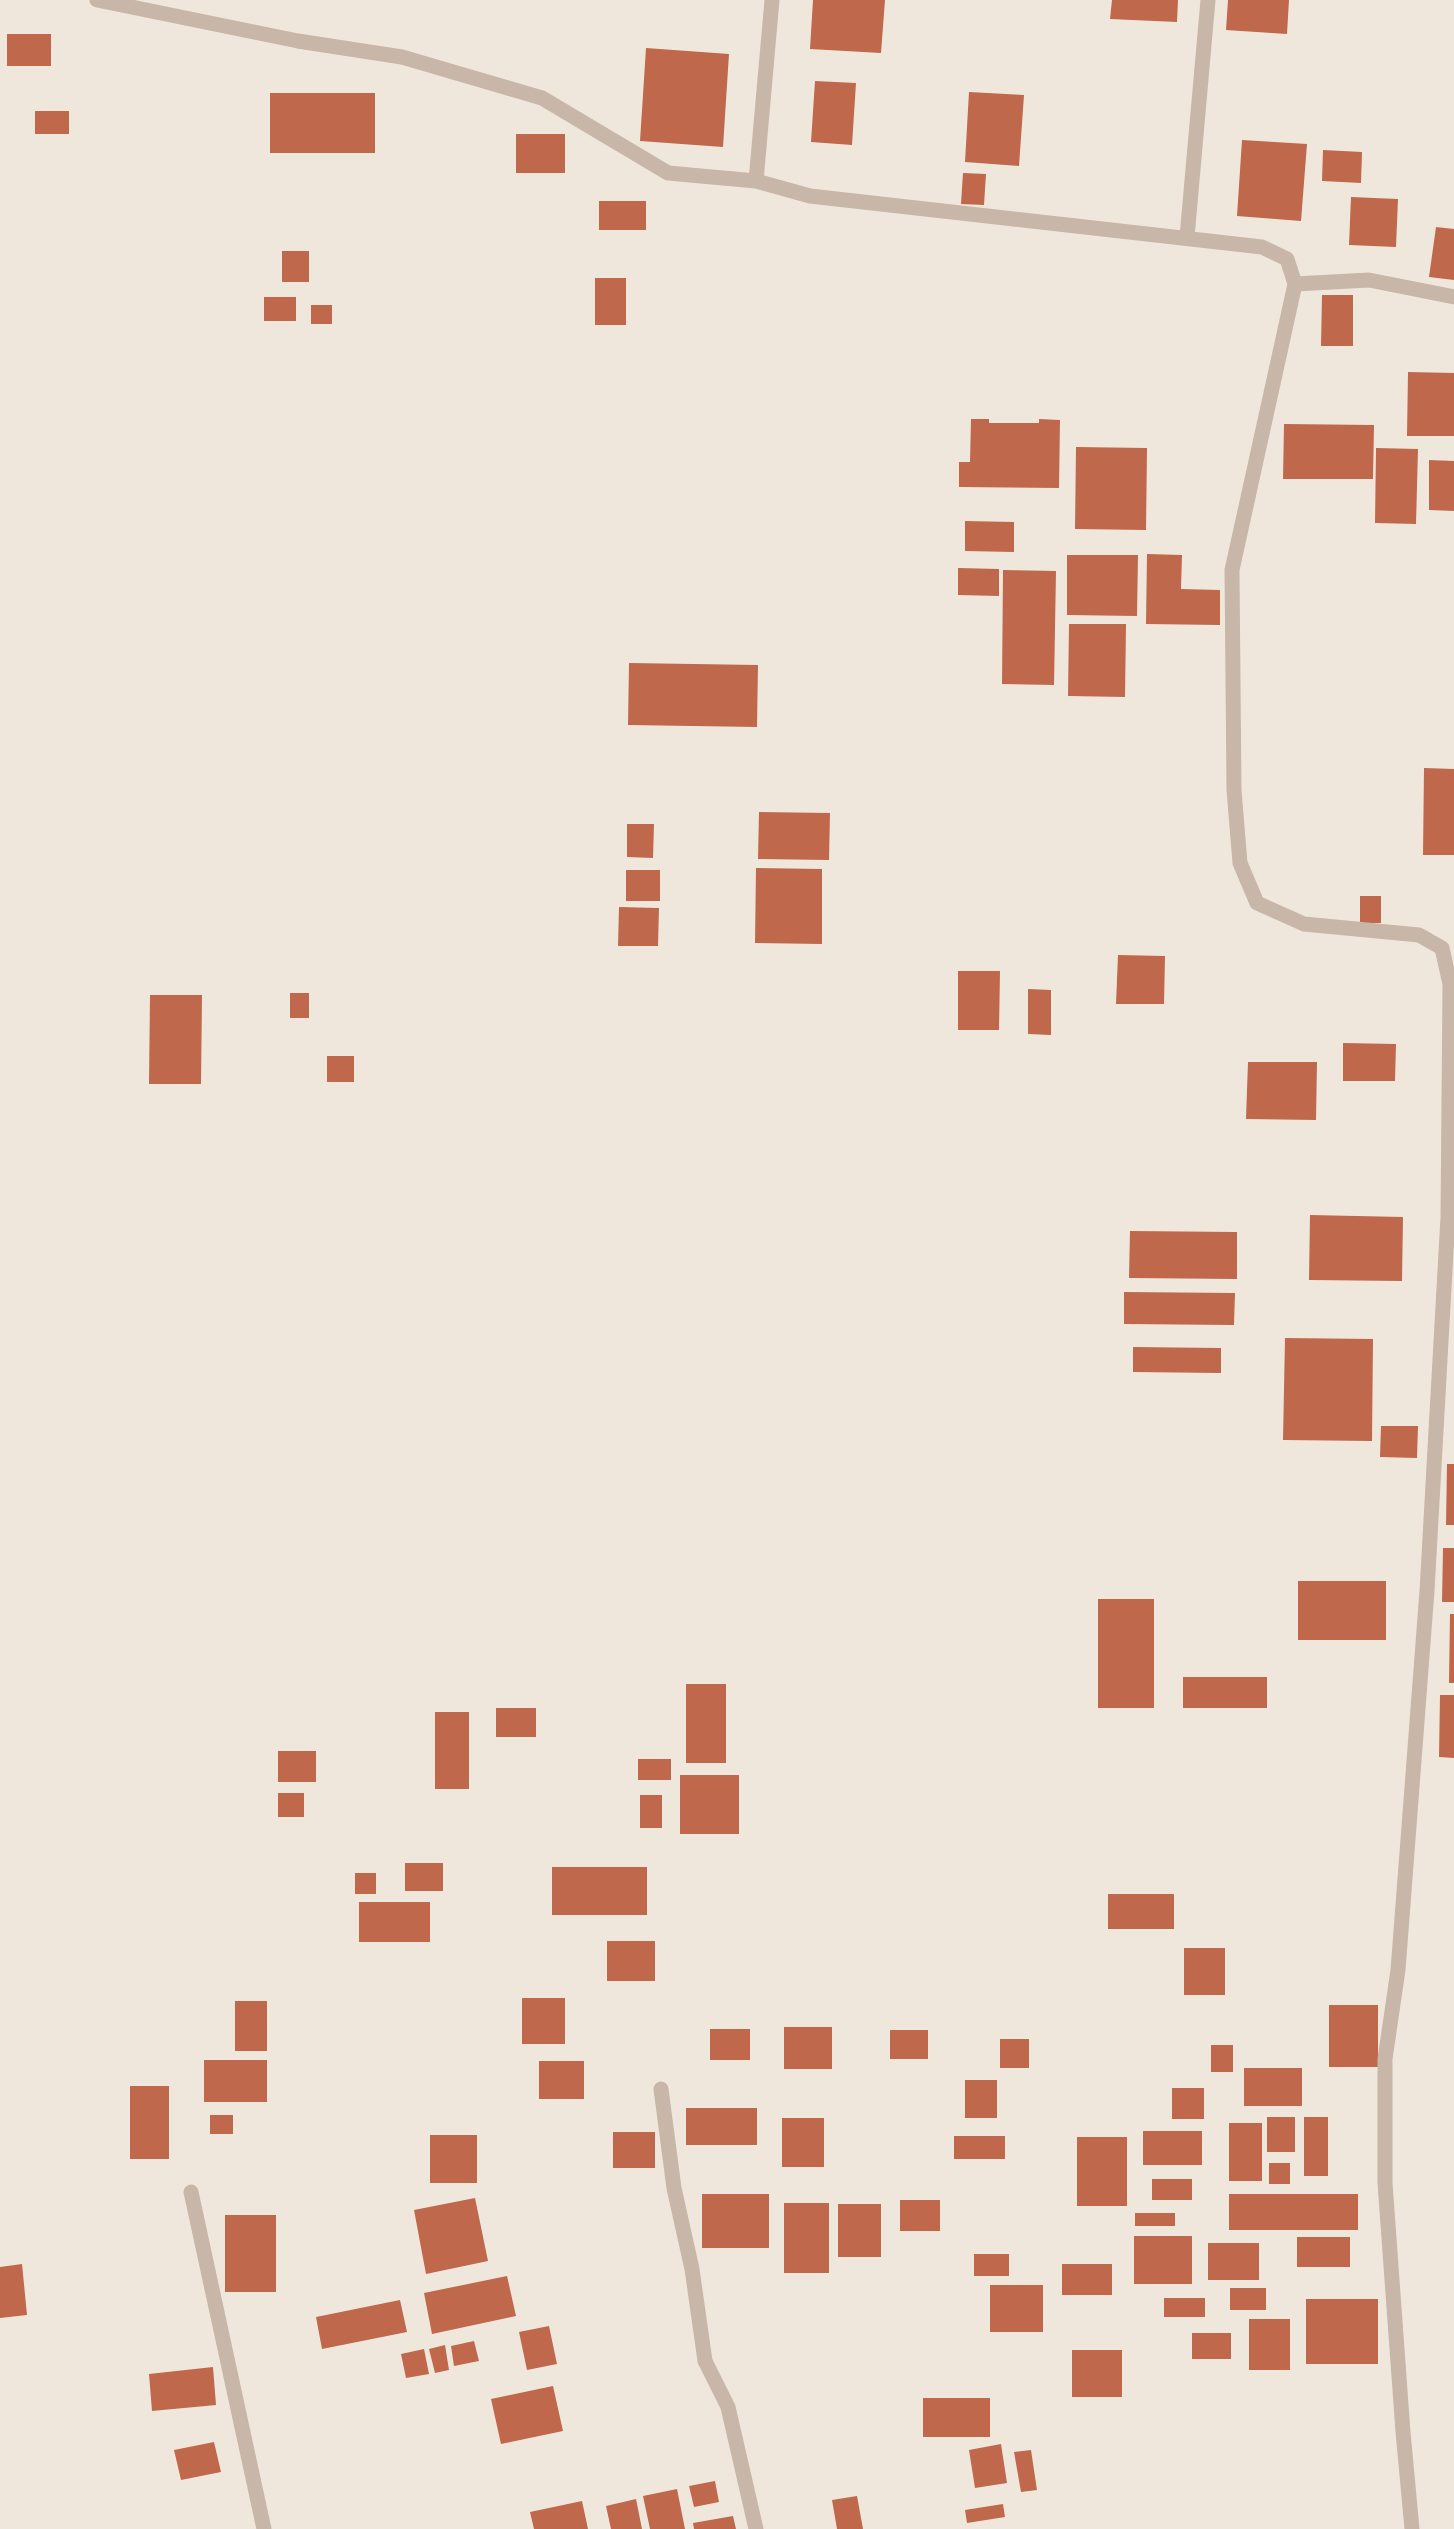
<!DOCTYPE html>
<style>
body{margin:0}
canvas{display:block;background:#f0e7dc}
</style>
<canvas width="1454" height="2529"></canvas>
<script>
const context = document.querySelector('canvas').getContext('2d');
context.lineJoin = 'round';
function paint(path, color) { context.fillStyle = color; context.fill(path, 'evenodd'); }
function stroke(path, color, width, dash) { context.strokeStyle = color; context.lineWidth = width; context.lineCap = dash ? 'butt' : 'round'; context.setLineDash(dash || []); context.stroke(path); }
const building = new Path2D(`
 M813,0H885L881,53L810,49Z
 M1112,0H1178L1177,22L1110,19Z
 M1228,0H1289L1287,34L1226,30Z
 M7,34H51V66H7Z
 M646,48L729,54L723,147L640,141Z
 M815,81L856,83L852,145L811,142Z
 M969,92L1024,95L1019,166L965,162Z
 M270,93H375V153H270Z
 M35,111H69V134H35Z
 M516,134H565V173H516Z
 M1242,140L1307,144L1301,221L1237,216Z
 M1323,150L1362,152L1361,183L1322,181Z
 M963,173L986,174L984,205L961,204Z
 M1351,197L1398,199L1396,247L1349,245Z
 M599,201H646V230H599Z
 M1436,227L1454,229V280L1429,277Z
 M282,251H309V282H282Z
 M595,278H626V325H595Z
 M1322,295H1353V346H1321Z
 M264,297H296V321H264Z
 M311,305H332V324H311Z
 M1408,372L1454,373V436H1407Z
 M971,419H989V423H1039V419L1060,420L1059,488L959,487V462H970Z
 M1284,424L1374,425L1373,479H1283Z
 M1076,447L1147,448L1146,530L1075,529Z
 M1376,448L1418,449L1416,524L1375,523Z
 M1429,460L1454,461V511L1429,510Z
 M965,521L1014,522V552L965,551Z
 M1147,554L1182,555L1181,589L1220,590V625L1146,624Z
 M1067,555H1138L1137,616L1067,615Z
 M958,568L999,569V596L958,595Z
 M1003,570L1056,571L1054,685L1002,684Z
 M1069,624H1126L1125,697L1068,696Z
 M629,663L758,665L757,727L628,725Z
 M1424,768L1454,769V855H1423Z
 M759,812L830,813L829,860L758,859Z
 M627,824H654L653,858L627,857Z
 M756,868L822,869V944L755,943Z
 M626,870H660V901H626Z
 M1360,896H1381V923H1360Z
 M619,907L659,908L658,946H618Z
 M1118,955L1165,956L1164,1004H1116Z
 M958,971H1000L999,1030H958Z
 M1028,989L1051,990V1035L1028,1034Z
 M290,993H309V1018H290Z
 M150,995H202L201,1084H149Z
 M1343,1043L1396,1044L1395,1081H1343Z
 M327,1056H354V1082H327Z
 M1248,1062H1317L1316,1120L1246,1119Z
 M1310,1215L1403,1217L1402,1281L1309,1280Z
 M1130,1231L1237,1232V1279L1129,1278Z
 M1124,1292L1235,1293L1234,1325L1124,1324Z
 M1285,1338L1373,1339L1372,1441L1283,1440Z
 M1133,1347L1221,1348V1373L1133,1372Z
 M1381,1426H1418L1417,1458L1380,1457Z
 M1447,1464H1454V1525H1446Z
 M1443,1548H1454V1602H1442Z
 M1298,1581H1386V1640H1298Z
 M1098,1599H1154V1708H1098Z
 M1450,1614H1454V1683H1449Z
 M1183,1677H1267V1708H1183Z
 M686,1684H726V1763H686Z
 M1440,1695H1454V1758L1439,1757Z
 M496,1708H536V1737H496Z
 M435,1712H469V1789H435Z
 M278,1751H316V1782H278Z
 M638,1759H671V1780H638Z
 M680,1775H739V1834H680Z
 M278,1793H304V1817H278Z
 M640,1795H662V1828H640Z
 M405,1863H443V1891H405Z
 M552,1867H647V1915H552Z
 M355,1873H376V1894H355Z
 M1108,1894H1174V1929H1108Z
 M359,1902H430V1942H359Z
 M607,1941H655V1981H607Z
 M1184,1948H1225V1995H1184Z
 M522,1998H565V2044H522Z
 M235,2001H267V2051H235Z
 M1329,2005H1378V2067H1329Z
 M784,2027H832V2069H784Z
 M710,2029H750V2060H710Z
 M890,2030H928V2059H890Z
 M1000,2039H1029V2068H1000Z
 M1211,2045H1233V2072H1211Z
 M204,2060H267V2102H204Z
 M539,2061H584V2099H539Z
 M1244,2068H1302V2106H1244Z
 M965,2080H997V2118H965Z
 M130,2086H169V2159H130Z
 M1172,2088H1204V2119H1172Z
 M686,2108H757V2145H686Z
 M210,2115H233V2134H210Z
 M1267,2117H1295V2152H1267Z
 M1304,2117H1328V2176H1304Z
 M782,2118H824V2167H782Z
 M1229,2123H1262V2181H1229Z
 M1143,2131H1202V2165H1143Z
 M613,2132H655V2168H613Z
 M430,2135H477V2183H430Z
 M954,2136H1005V2159H954Z
 M1077,2137H1127V2206H1077Z
 M1269,2163H1290V2184H1269Z
 M1152,2179H1192V2200H1152Z
 M702,2194H769V2248H702Z
 M1229,2194H1358V2230H1229Z
 M475,2198L488,2261L426,2274L414,2210Z
 M900,2200H940V2231H900Z
 M784,2203H829V2273H784Z
 M838,2204H881V2257H838Z
 M1135,2213H1175V2226H1135Z
 M225,2215H276V2292H225Z
 M1134,2236H1192V2284H1134Z
 M1297,2237H1350V2267H1297Z
 M1208,2243H1259V2280H1208Z
 M974,2254H1009V2276H974Z
 M22,2264L27,2315L0,2318V2267Z
 M1062,2264H1112V2295H1062Z
 M507,2276L516,2316L432,2334L424,2293Z
 M990,2285H1043V2332H990Z
 M1230,2288H1266V2310H1230Z
 M1164,2298H1205V2317H1164Z
 M1306,2299H1378V2364H1306Z
 M400,2300L407,2332L322,2349L316,2317Z
 M1249,2319H1290V2370H1249Z
 M549,2326L557,2364L527,2370L519,2332Z
 M1192,2333H1231V2359H1192Z
 M474,2341L479,2361L454,2366L451,2346Z
 M445,2345L449,2370L435,2373L429,2349Z
 M424,2349L429,2374L406,2378L401,2354Z
 M1072,2350H1122V2397H1072Z
 M213,2367L216,2405L152,2411L149,2374Z
 M553,2386L563,2431L501,2444L491,2399Z
 M923,2398H990V2437H923Z
 M214,2442L221,2472L181,2480L174,2450Z
 M1001,2444L1007,2483L975,2488L969,2450Z
 M1031,2450L1037,2490L1021,2492L1014,2452Z
 M715,2481L719,2502L694,2507L689,2486Z
 M677,2489L685,2529H650L643,2496Z
 M857,2496L863,2529H837L832,2500Z
 M636,2499L642,2529H611L606,2506Z
 M582,2501L588,2529H534L530,2512Z
 M1003,2504L1005,2517L967,2523L965,2510Z
 M733,2516L736,2529H694L693,2523Z`);
const minor = new Path2D(`
 M97,0L298,41L402,57L542,98L668,173L756,181L810,196L1262,247L1287,259L1295,284L1232,570L1234,790L1240,863L1257,903L1304,924L1419,935L1442,948L1450,984L1448,1217L1427,1591L1398,1970L1385,2059V2183L1403,2432L1412,2529
 M756,181L772,0
 M1187,237L1208,0
 M1295,284L1369,280L1454,297
 M661,2089L674,2188L692,2269L705,2361L728,2407L756,2529
 M191,2192L264,2529`);
paint(building, '#bf684b');
stroke(minor, '#c8b7a8', 15);
</script>
